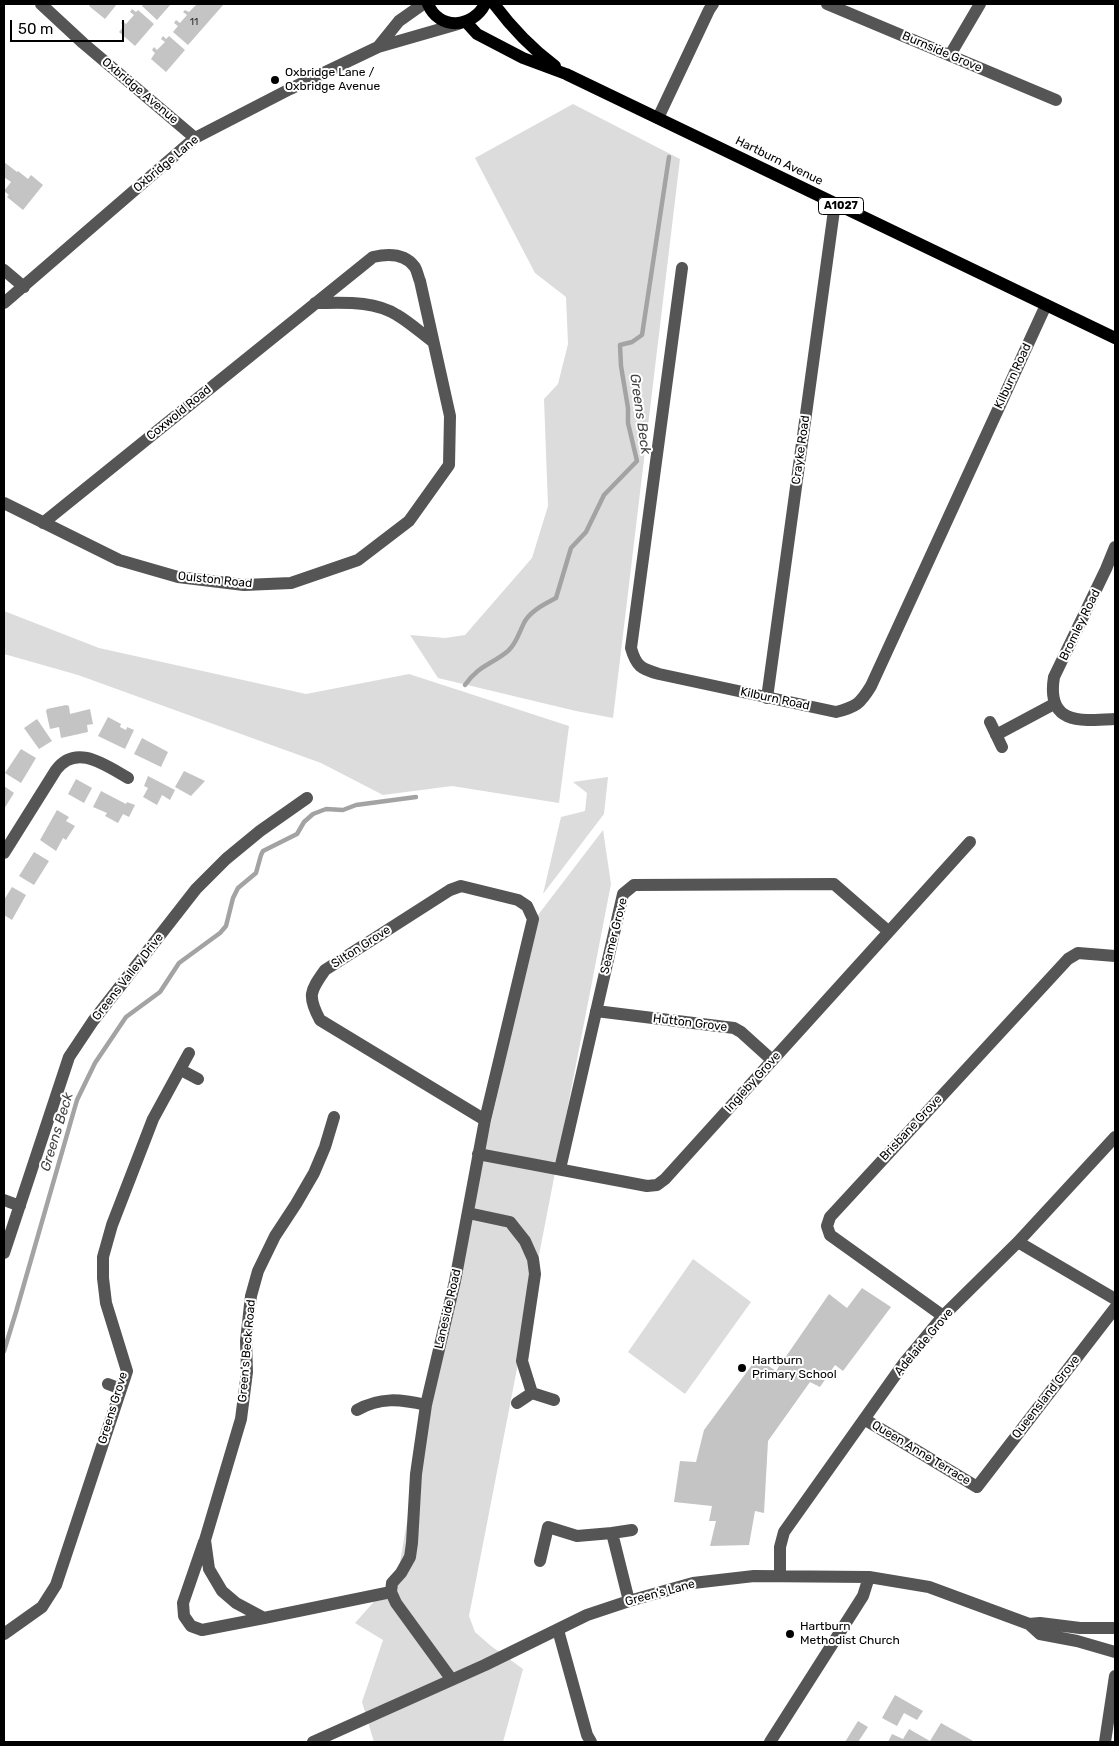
<!DOCTYPE html>
<style>
body{margin:0}
#map{position:relative;width:1119px;height:1746px;overflow:hidden;background:#fff;font-family:Rubik,sans-serif}
canvas{display:block}
.frame{position:absolute;inset:0;border:5px solid #000;pointer-events:none}
.scale{position:absolute;left:10px;top:20px;width:114px;height:22px;box-sizing:border-box;border:2px solid #000;border-top:0;padding-left:6px;font-size:15px;line-height:18px;white-space:nowrap;color:#000;-webkit-text-stroke:4px #fff;paint-order:stroke}
</style>
<div id="map">
<canvas width="1119" height="1746"></canvas>
<div class="frame"></div>
<div class="scale">50 m</div>
</div>
<script>
const context = document.querySelector('canvas').getContext('2d');
context.lineJoin = 'round';
function paint(path, color) { context.fillStyle = color; context.fill(path, 'evenodd'); }
function stroke(path, color, width, dash) { context.strokeStyle = color; context.lineWidth = width; context.lineCap = dash ? 'butt' : 'round'; context.setLineDash(dash || []); context.stroke(path); }
function write(font, color, halo, rows, align = 'center') {
  context.font = font + ' Rubik,sans-serif'; context.lineWidth = 4; context.setLineDash([]); context.textBaseline = 'middle'; context.strokeStyle = halo; context.fillStyle = color; for (const [text, x, y, turn = 0] of rows) {
    context.save(); context.translate(x, y); context.rotate((+turn || 0) * Math.PI / 180); context.textAlign = isNaN(turn) ? turn : align; if (halo) context.strokeText(text, 0, 0); context.fillText(text, 0, 0); context.restore();
  }
}
const green = new Path2D(`
 M573,104L680,159L613,718L576,711L438,678L410,635L445,638L465,635L532,558L548,506L544,399L558,384L568,344L566,297L535,273L475,158Z
 M4,611L99,648L306,694L409,674L569,726L559,803L452,786L383,795L321,763L78,675L4,654Z
 M608,777L604,814L543,894L561,817L585,811L587,793L573,782Z
 M603,830L611,884L469,1616L475,1632L491,1646L523,1669L503,1742H374L362,1702L383,1640L355,1623L402,1570L399,1568L428,1401L538,915Z
 M693,1259L751,1302L685,1394L628,1352Z`);
const stream = new Path2D(`
 M465,685C479,665 491,665 508,651C517,643 519,632 525,621C532,610 545,604 556,598L571,548L586,532L604,495L637,461L628,423V408L621,366L620,345L632,342L642,335L669,157
 M4,1351L16,1312L77,1100L95,1063L126,1017L160,992L179,963L220,933L226,926L233,898L238,888L256,873L261,855L263,851L297,834L304,822L313,814L326,809L343,810L356,805L416,797`);
const building = new Path2D(`
 M91,4H117L105,19L89,6Z
 M144,4H171L157,20L142,6Z
 M197,4H224L188,45L173,32L178,26L174,23L176,20L180,23L187,15L183,12L185,10L189,12Z
 M132,9L136,12L138,10L154,24L135,46L119,32L124,26L121,23L123,21L126,24L134,15L130,12Z
 M163,36L166,39L169,36L185,50L166,72L151,59L155,53L152,50L154,47L157,50L165,42L161,39Z
 M4,162L17,172L18,171L28,179L31,175L43,185L23,210L7,197L9,195L4,191L11,182L4,177Z
 M66,705L69,706L70,714L90,709L93,724L87,725L88,732L61,738L59,727L50,729L46,711L47,709Z
 M108,717L121,724L120,727L126,730L127,727L134,730L125,749L98,736Z
 M37,719L52,741L39,749L24,728Z
 M142,738L168,752L161,767L134,754Z
 M21,749L36,758L21,783L5,773Z
 M184,771L205,781L191,796L175,787Z
 M148,776L175,790L170,800L162,795L157,805L143,797L148,788L144,786Z
 M76,779L92,788L84,803L68,794Z
 M4,786L14,793L4,809Z
 M101,791L126,804L127,802L135,805L129,817L123,814L118,823L105,816L107,813L93,807Z
 M57,810L69,817L66,821L75,826L66,840L63,838L56,851L40,840Z
 M34,852L49,861L34,885L19,876Z
 M12,887L26,895L12,920L4,915V900Z
 M862,1288L891,1307L843,1371L835,1365L820,1387L810,1382L768,1441L764,1513L755,1511L749,1545L710,1546L716,1521H709L712,1506L674,1502L680,1461L696,1462L704,1430L757,1358L776,1371L829,1294L847,1308Z
 M895,1695L923,1711L917,1720L904,1713L897,1726L882,1718Z
 M858,1721L868,1727L858,1742H845Z
 M941,1723L975,1742H888L892,1734L903,1739L909,1729L930,1741Z`);
const minor = new Path2D(`
 M41,4L83,43L195,138
 M827,4L1056,100
 M378,47L399,21L423,4
 M950,55L980,4
 M658,118L709,10L713,4
 M682,268L631,648C636,666 641,669 659,674L836,712C856,707 860,704 871,686L1046,305
 M4,270L24,287
 M4,303L195,138L290,89L378,47L458,24
 M315,303C343,303 373,300 397,315C409,322 420,332 432,341
 M4,503L119,560L178,577L244,585L291,583L358,560L409,521L449,465L450,416L420,281C418,277 417,269 414,266C404,253 386,254 373,257L43,523
 M1115,547L1106,569L1054,677C1046,725 1081,721 1115,719
 M767,698L835,203
 M990,722L1002,747
 M996,735L1054,704
 M4,853L56,770C76,743 105,765 128,778
 M596,1011L734,1028L741,1032L772,1060
 M181,1070L198,1079
 M334,1117L325,1147L314,1173L296,1204L275,1236L258,1271L251,1296L246,1341L247,1372L241,1419L205,1540L209,1569L222,1591L236,1603L264,1618L391,1592
 M478,1154L647,1186L657,1185L665,1179L970,842
 M560,1169L623,894L634,885L834,884L888,931
 M4,1200L20,1206
 M468,1213L510,1222L525,1241L533,1259L535,1274L522,1361L532,1393L554,1400
 M1018,1242L1115,1299
 M4,1253L69,1057L93,1021L196,889L226,859L260,831L307,798
 M943,1316L830,1235L827,1226L830,1217L1068,959L1078,953L1115,956
 M108,1384L121,1389
 M517,1403L532,1393
 M357,1410C380,1397 400,1399 426,1405
 M864,1419L977,1487L1115,1308
 M612,1533L632,1530
 M204,1542L183,1603L184,1616L191,1626L202,1630L264,1618
 M540,1561L548,1527L577,1536L612,1533L629,1601
 M780,1576V1547L784,1532L904,1363L943,1316L1018,1242L1115,1137
 M1029,1624L1040,1623L1080,1628H1115
 M558,1630L587,1735L591,1742
 M4,1634L42,1607L56,1585L127,1371L106,1303L103,1278V1257L112,1225L153,1119L189,1053
 M452,1680L396,1603L391,1592L392,1583L401,1573L410,1557L412,1543L416,1474L426,1405L455,1281L485,1120L533,919L527,906L518,900L461,886L450,890L325,970C310,991 307,996 320,1020L485,1120
 M313,1742L485,1665L587,1615L629,1601L693,1583L754,1576L869,1577L929,1587L1029,1624L1040,1634L1077,1641L1115,1652
 M770,1742L863,1596L869,1577
 M1105,1742L1115,1676`);
const major = new Path2D(`
 M428,4C439,31 473,28 485,4
 M494,4C512,28 531,48 555,66
 M466,22L477,34L523,58L566,74L1115,338`);
const markers = [
 [275,80,5,"#000"],
 [742,1368,5,"#000"],
 [790,1634,5,"#000"]
];
const numberNames = [
 ["11",194,22]
];
const shields = [
 [841,206,45]
];
const shieldNames = [
 ["A1027",841,206]
];
const streetNames = [
 ["Burnside Grove",942,52,23],
 ["Oxbridge Avenue",140,91,40],
 ["Hartburn Avenue",779,161,26],
 ["Oxbridge Lane",166,164,-40],
 ["Kilburn Road",1013,376,-65],
 ["Coxwold Road",179,413,-39],
 ["Crayke Road",801,450,-82],
 ["Oulston Road",215,580,6],
 ["Bromley Road",1080,625,-64],
 ["Kilburn Road",775,699,12],
 ["Seamer Grove",614,936,-76],
 ["Silton Grove",361,947,-33],
 ["Greens Valley Drive",128,977,-52],
 ["Hutton Grove",690,1023,7],
 ["Ingleby Grove",753,1082,-48],
 ["Brisbane Grove",911,1128,-47],
 ["Laneside Road",448,1309,-77],
 ["Adelaide Grove",924,1342,-50],
 ["Green's Beck Road",247,1351,-85],
 ["Queensland Grove",1046,1397,-52],
 ["Greens Grove",113,1408,-73],
 ["Queen Anne Terrace",921,1453,31],
 ["Green's Lane",660,1593,-15]
];
const poiNames = [
 ["Oxbridge Lane /",285,73],
 ["Oxbridge Avenue",285,87],
 ["Hartburn",752,1361],
 ["Primary School",752,1375],
 ["Hartburn",800,1627],
 ["Methodist Church",800,1641]
];
const waterNames = [
 ["Greens Beck",640,414,82],
 ["Greens Beck",57,1132,-73]
];
paint(green, '#dcdcdc');
stroke(stream, '#a3a3a3', 4.5);
paint(building, '#c4c4c4');
stroke(minor, '#555', 12);
stroke(major, '#000', 12);
for (const [x, y, r, color] of markers) { const dot = new Path2D(); dot.arc(x, y, r, 0, 2 * Math.PI); context.fillStyle = color; context.fill(dot); stroke(dot, '#fff', 2); }
write('10px', '#313131', null, numberNames);
for (const [x, y, w] of shields) { const box = new Path2D(); box.roundRect(x - w / 2, y - 8.5, w, 17, 4); context.fillStyle = '#fff'; context.fill(box); stroke(box, '#000', 1); }
write('bold 11px', '#000', null, shieldNames);
write('12px', '#000', '#fff', streetNames);
write('12px', '#000', '#fff', poiNames, 'left');
write('italic 14px', '#444', '#fff', waterNames);
</script>
